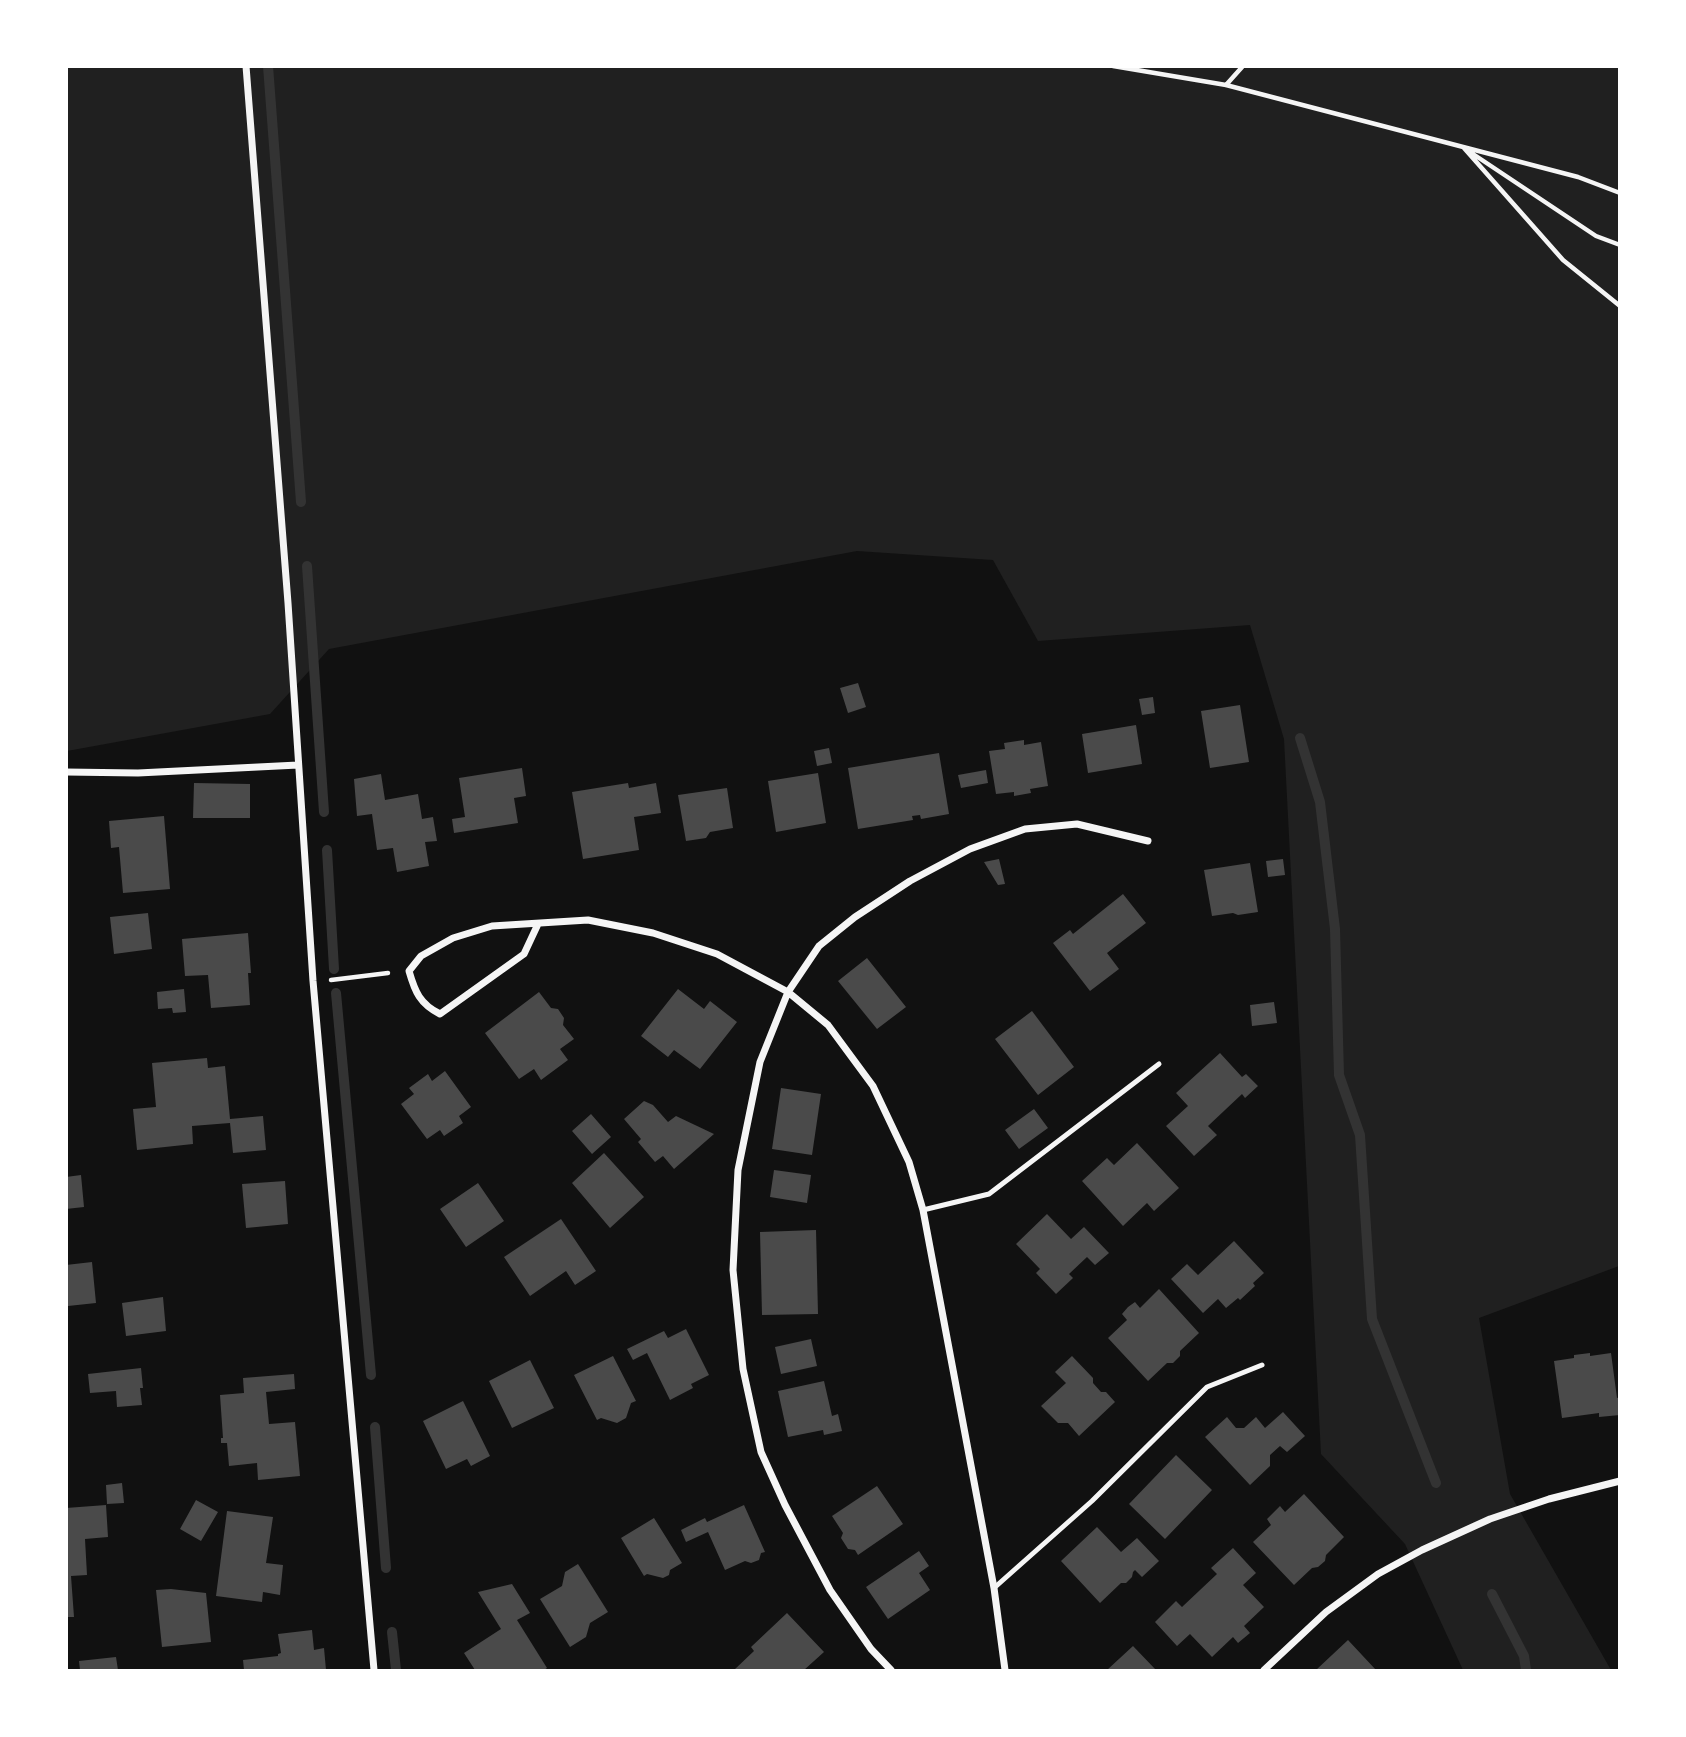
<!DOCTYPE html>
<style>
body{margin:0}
#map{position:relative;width:1686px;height:1737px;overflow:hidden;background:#111;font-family:"Golos Text",sans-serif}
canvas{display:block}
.frame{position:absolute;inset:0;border:68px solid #fff;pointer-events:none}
</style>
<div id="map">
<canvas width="1686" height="1737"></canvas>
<div class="frame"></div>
</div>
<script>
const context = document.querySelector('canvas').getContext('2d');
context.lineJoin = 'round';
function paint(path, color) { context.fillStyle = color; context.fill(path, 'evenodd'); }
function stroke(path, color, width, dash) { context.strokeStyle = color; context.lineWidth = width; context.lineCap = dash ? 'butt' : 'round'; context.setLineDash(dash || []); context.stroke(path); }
const green = new Path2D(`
 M67,67H1619V1266L1479,1318L1510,1494L1611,1670H1463L1405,1544L1321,1454L1284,739L1250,625L1038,641L993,560L857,551L329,649L270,714L67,751Z`);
const stream = new Path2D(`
 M268,66L301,502
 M307,566L324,812
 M1300,738L1320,802L1335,929L1339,1075L1360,1135L1372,1319L1436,1483
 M327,850L334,969
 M336,993L371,1375
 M375,1427L386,1568
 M1492,1594L1524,1656L1526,1670
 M392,1632L396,1670`);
const building = new Path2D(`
 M858,683L866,707L848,713L840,688Z
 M1153,697L1155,713L1142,715L1139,699Z
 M1240,705L1249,762L1210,768L1201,711Z
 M1136,725L1142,764L1088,773L1082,734Z
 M1024,740V745L1041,742L1048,786L1030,789L1031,793L1014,796V792L996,794L989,751L1005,749L1004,743Z
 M829,748L832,763L817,766L814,751Z
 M939,753L949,814L921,819L920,815L912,816L913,820L858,829L848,768Z
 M522,768L526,796L514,798L518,823L454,833L452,819L465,817L459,778Z
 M986,770L988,783L961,788L958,775Z
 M818,773L826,823L776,832L768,781Z
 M381,774L385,800L418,794L422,819L433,817L437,841L425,842L429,866L397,872L393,848L377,850L372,814L357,816L354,779Z
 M194,783L250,784V818H193Z
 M628,783L629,788L656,783L661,813L634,817L639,850L583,859L572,792Z
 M727,788L733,828L710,832L706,838L686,841L678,795Z
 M164,816L170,889L123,893L119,847L111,848L109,821Z
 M999,859L1005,884L998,885L984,862Z
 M1283,859L1285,875L1268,877L1266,861Z
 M1250,863L1258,912L1238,915L1233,913L1212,916L1204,870Z
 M1123,894L1146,923L1107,953L1119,969L1090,991L1053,943L1070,930L1073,934Z
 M148,913L152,949L114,954L110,917Z
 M248,933L251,973H248L250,1005L211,1008L208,975L185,976L182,939Z
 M867,958L906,1007L877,1029L838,981Z
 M184,989L186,1012L173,1013L172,1008L158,1009L157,992Z
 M678,989L704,1009L710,1001L737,1022L700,1069L674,1050L668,1057L641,1036Z
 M539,992L551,1008L558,1009L564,1018L563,1025L574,1039L560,1049L568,1060L541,1080L534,1069L519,1079L485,1033Z
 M1274,1002L1277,1023L1252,1026L1250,1005Z
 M1032,1011L1074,1067L1038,1095L995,1039Z
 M1220,1053L1242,1077L1246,1074L1258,1086L1245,1098L1242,1094L1208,1126L1217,1135L1194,1156L1166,1126L1188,1106L1176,1093Z
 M207,1058L208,1068L225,1066L230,1119L263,1116L266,1150L233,1153L230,1123L192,1126L193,1144L137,1150L133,1109L156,1107L152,1063Z
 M445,1071L471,1107L459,1116L463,1123L444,1136L440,1130L427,1139L401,1104L414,1094L409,1088L428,1074L432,1081Z
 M781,1088L821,1094L812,1155L772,1149Z
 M644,1101L653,1105L668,1122L676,1116L714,1134L674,1169L663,1156L655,1162L638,1142L641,1139L624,1119Z
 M1034,1109L1048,1128L1019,1149L1005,1130Z
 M591,1114L611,1137L592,1154L572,1131Z
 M1137,1143L1179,1188L1154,1211L1147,1203L1123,1226L1082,1181L1107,1158L1114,1165Z
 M604,1153L644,1197L610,1228L572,1183Z
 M774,1170L811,1175L807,1203L770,1197Z
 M81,1175L84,1207L66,1209V1177Z
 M285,1181L288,1224L246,1228L242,1184Z
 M478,1183L504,1221L466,1247L440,1209Z
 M1047,1214L1071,1239L1084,1227L1109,1253L1095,1265L1087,1257L1069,1274L1073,1278L1056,1294L1036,1273L1040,1269L1016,1244Z
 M561,1219L596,1271L575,1285L566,1271L530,1296L504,1257Z
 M816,1230L818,1314L762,1315L760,1232Z
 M1234,1241L1264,1273L1253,1283L1255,1286L1240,1300L1238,1298L1226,1308L1218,1299L1203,1313L1171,1279L1187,1264L1198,1275Z
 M92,1262L96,1303L68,1306L66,1265Z
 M1159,1289L1199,1333L1180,1351V1356L1173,1363H1167L1148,1381L1108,1338L1127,1320L1122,1314L1128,1307L1135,1302L1140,1308Z
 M163,1297L166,1331L126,1336L122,1303Z
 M686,1329L709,1375L691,1384L693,1388L670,1400L647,1353L633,1360L627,1349L664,1331L668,1338Z
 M811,1339L817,1366L781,1374L775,1347Z
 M1590,1353V1356L1611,1353L1617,1398L1620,1397V1415L1599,1417V1413L1562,1418L1554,1361L1574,1358V1355Z
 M613,1356L636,1401L631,1403L626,1418L617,1423L601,1418L597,1420L574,1375Z
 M1072,1356L1093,1378V1383L1101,1392H1106L1115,1402L1079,1436L1068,1423H1058L1041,1406L1066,1383L1055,1372Z
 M530,1360L554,1408L512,1428L489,1381Z
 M141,1368L143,1388H140L142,1405L117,1407L116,1391L90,1393L88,1374Z
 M294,1374L295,1389L266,1392L269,1424L295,1422L300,1476L258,1480L257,1463L229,1466L227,1443H221V1438H223L220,1395L244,1393L243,1378Z
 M824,1381L832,1416L838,1414L842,1431L824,1435L823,1430L788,1437L778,1391Z
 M463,1401L490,1456L471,1466L467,1459L446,1469L423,1421Z
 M1283,1412L1305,1436L1287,1452L1280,1446L1270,1455V1466L1250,1485L1205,1437L1227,1417L1236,1428H1244L1256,1417L1265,1428Z
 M1176,1455L1212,1490L1165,1539L1129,1504Z
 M122,1483L124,1503L107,1504L106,1485Z
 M877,1486L903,1524L858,1555L855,1550L848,1549L841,1538L843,1533L832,1516Z
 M1304,1494L1344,1537L1326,1555L1325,1561L1318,1567L1312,1568L1294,1585L1253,1542L1271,1525L1267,1519L1280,1506L1285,1512Z
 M196,1500L218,1512L201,1541L180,1529Z
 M106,1505L108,1537L85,1539L87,1575L71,1576L74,1617H66V1508Z
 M744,1505L765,1552L761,1553L759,1560L751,1563L745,1561L725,1570L708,1532L686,1542L681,1530L705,1518L707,1522Z
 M227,1511L273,1517L266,1563L283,1565L280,1595L263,1592L262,1602L216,1596Z
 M654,1518L682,1563L670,1570L669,1575L663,1578L647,1574L644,1576L621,1538Z
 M1097,1527L1121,1552L1137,1538L1159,1561L1142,1577L1135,1570L1133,1572L1132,1577L1126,1583H1121L1100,1603L1061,1561Z
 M1233,1548L1256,1573L1243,1585L1264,1607L1244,1626L1250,1633L1238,1643L1233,1637L1212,1657L1190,1634L1177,1646L1155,1622L1176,1601L1182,1607L1217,1574L1211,1568Z
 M919,1551L929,1566L919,1573L930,1590L888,1619L866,1587Z
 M578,1564L608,1612L590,1623L586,1637L570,1647L540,1599L562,1586L565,1572Z
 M512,1584L530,1613L517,1620L547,1668L544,1670H475L464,1653L501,1629L478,1592Z
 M171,1589L206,1593L211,1642L162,1647L156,1590Z
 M787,1613L824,1652L804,1670H734L754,1651L751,1647Z
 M312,1630L314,1650L324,1648L326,1670H244L243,1660L278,1656V1654L281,1653L278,1634Z
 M1348,1640L1376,1670H1316Z
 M1133,1646L1156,1670H1107Z
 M116,1657L118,1670H80L79,1661Z`);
const path = new Path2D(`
 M1113,66L1226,85L1578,177L1620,193
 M1226,85L1243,66
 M1464,148L1563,260L1620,306
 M1470,152L1596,236L1620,245
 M331,980L388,973`);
const service = new Path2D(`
 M923,1210L989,1194L1159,1064
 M994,1588L1092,1501L1207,1387L1262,1365`);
const minor = new Path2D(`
 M246,66L288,603L313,981L374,1670
 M66,772L138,773L298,765
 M538,924L524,954L440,1014C420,1004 415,992 409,971L421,956L453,938L492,926L588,920L653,933L717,954L788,992L828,1025L873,1086L909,1162L923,1210L994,1588L1005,1670
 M891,1670L871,1649L830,1590L785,1505L761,1452L743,1369L733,1270L738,1170L760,1062L788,992L819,946L855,917L910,881L970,849L1025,829L1077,824L1148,841
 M1264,1670L1326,1612L1378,1574L1422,1550L1490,1519L1549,1499L1620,1481`);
paint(green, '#202020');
stroke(stream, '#333', 10);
paint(building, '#4a4a4a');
stroke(path, '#f5f5f5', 4.5);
stroke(service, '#f5f5f5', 5);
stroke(minor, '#f5f5f5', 7);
</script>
